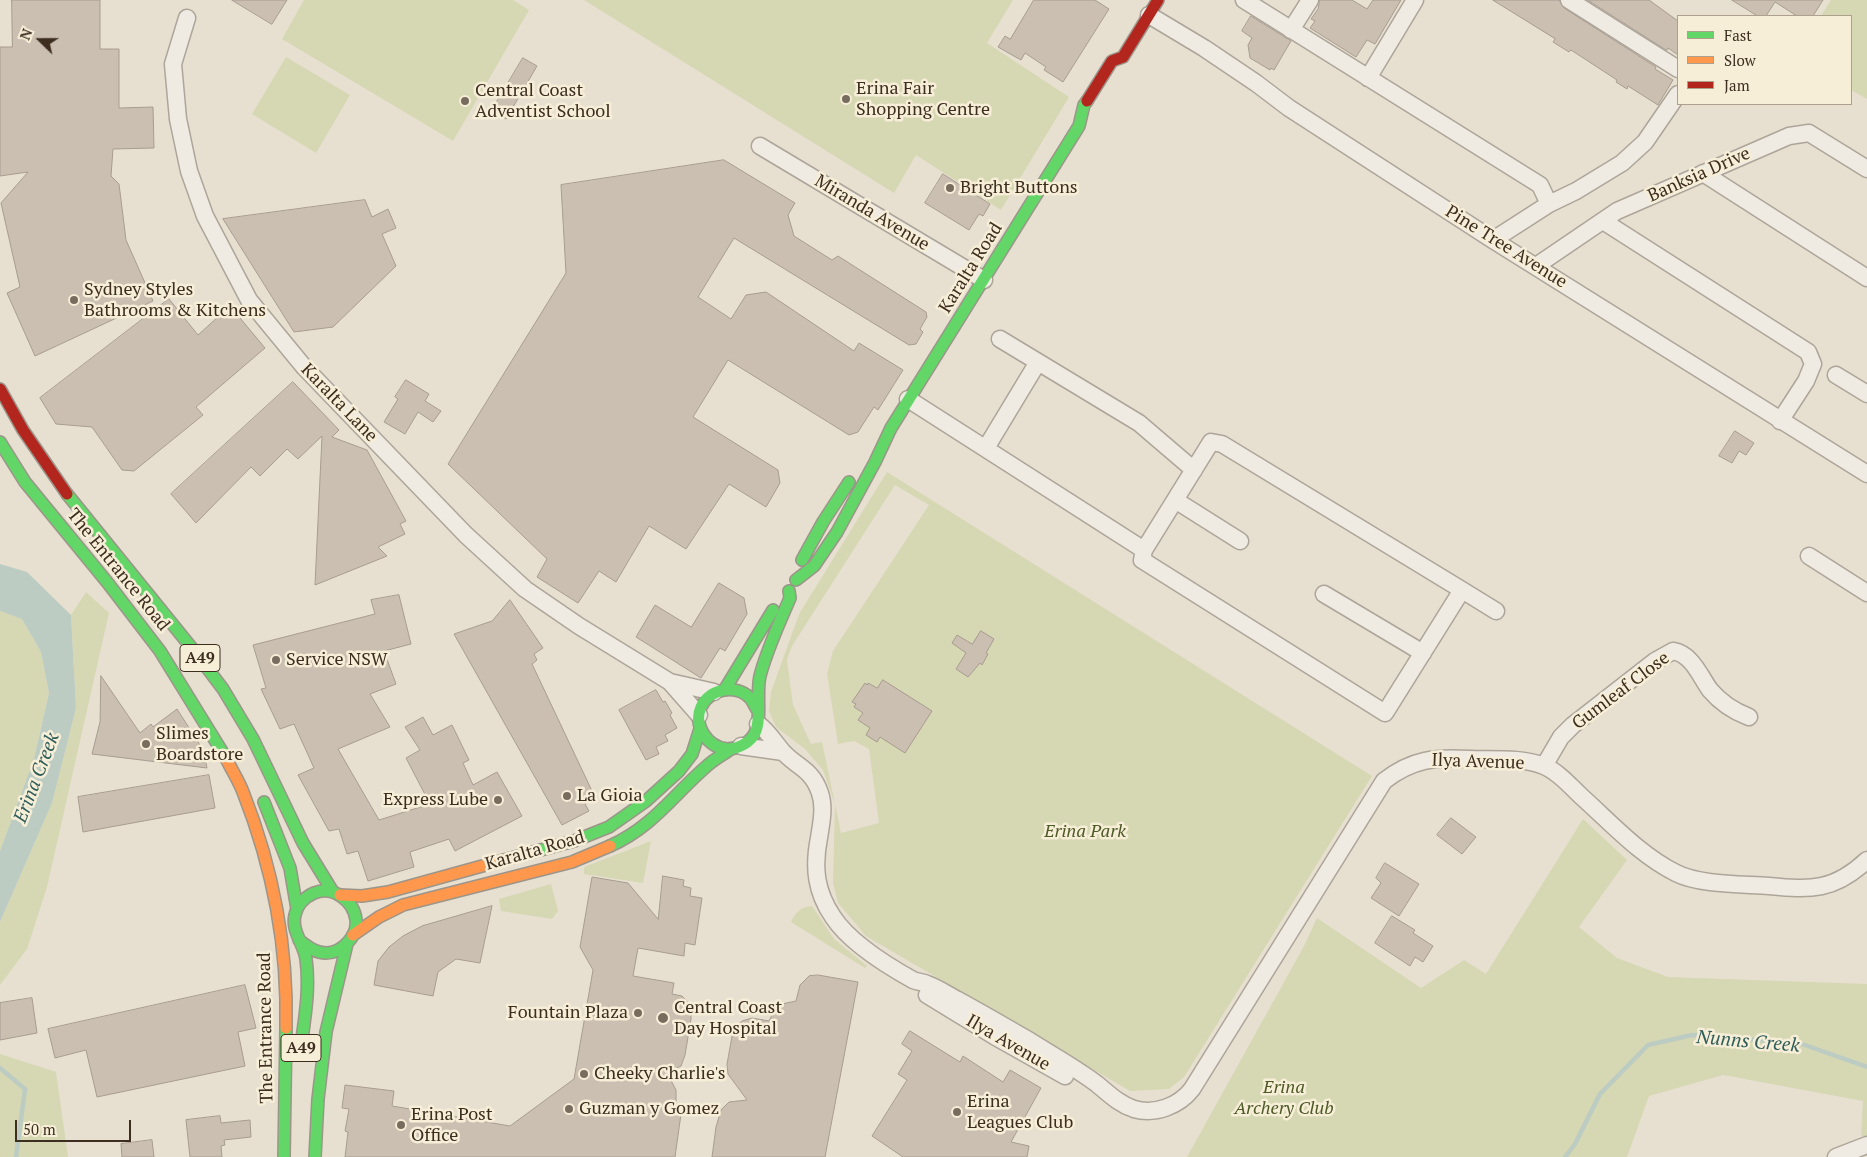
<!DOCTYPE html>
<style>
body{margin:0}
#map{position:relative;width:1867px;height:1157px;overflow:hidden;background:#e7e0d1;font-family:"PT Serif",serif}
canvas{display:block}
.legend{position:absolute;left:1677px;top:15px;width:175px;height:90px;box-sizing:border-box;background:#f7eed8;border:1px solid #ada18e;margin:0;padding:6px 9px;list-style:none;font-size:15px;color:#3d2e20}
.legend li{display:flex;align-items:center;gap:10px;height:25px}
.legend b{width:25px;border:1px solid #ada18e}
.north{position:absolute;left:15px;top:15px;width:50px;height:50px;-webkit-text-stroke:4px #f7eed8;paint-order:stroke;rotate:292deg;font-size:14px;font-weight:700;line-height:20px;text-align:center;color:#3d2e20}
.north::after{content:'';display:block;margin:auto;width:18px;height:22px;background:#3d2e20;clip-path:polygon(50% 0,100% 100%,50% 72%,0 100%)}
.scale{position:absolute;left:15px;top:1120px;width:116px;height:22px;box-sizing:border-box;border:2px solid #3d2e20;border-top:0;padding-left:6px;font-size:15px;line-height:18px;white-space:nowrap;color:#3d2e20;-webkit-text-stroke:4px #f7eed8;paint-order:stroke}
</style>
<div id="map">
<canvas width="1867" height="1157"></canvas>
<ul class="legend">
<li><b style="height:6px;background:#63d668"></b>Fast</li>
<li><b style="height:6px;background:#ff974d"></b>Slow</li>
<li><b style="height:6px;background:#b3261e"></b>Jam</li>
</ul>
<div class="north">N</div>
<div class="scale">50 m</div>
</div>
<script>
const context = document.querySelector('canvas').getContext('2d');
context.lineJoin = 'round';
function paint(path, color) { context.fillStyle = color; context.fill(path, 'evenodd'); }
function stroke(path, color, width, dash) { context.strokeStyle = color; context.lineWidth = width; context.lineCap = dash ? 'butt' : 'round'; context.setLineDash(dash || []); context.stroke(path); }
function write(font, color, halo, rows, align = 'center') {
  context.font = font + ' "PT Serif",serif'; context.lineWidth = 5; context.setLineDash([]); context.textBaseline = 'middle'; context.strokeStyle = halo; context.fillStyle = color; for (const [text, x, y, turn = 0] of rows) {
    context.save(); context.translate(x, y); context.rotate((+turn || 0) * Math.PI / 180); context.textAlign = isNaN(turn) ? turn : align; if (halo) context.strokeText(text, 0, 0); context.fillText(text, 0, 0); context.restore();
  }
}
const green = new Path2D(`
 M304,0H513L529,10L453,141L282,39Z
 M584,0H1013L987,43L1069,97L1001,210L916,155L894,193Z
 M1831,0H1867V99L1851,90V16H1821Z
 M286,57L350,95L316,153L252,114Z
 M887,472L1372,776L1184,1077L1169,1089L1130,1091L866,936L838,903L833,883L835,804L823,770L805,749L776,727L769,711L771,692L799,614ZM895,485L929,505L833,651L827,674L838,744L854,741L869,749L879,823L841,833L822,742L811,744L793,705L787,660L792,646Z
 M86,592L109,613L47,887L27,949L0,985V922L52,803L76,708L71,615Z
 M0,611L22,619L41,652L49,693L34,759L0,851Z
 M1583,819L1627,860L1579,927L1617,958L1668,977L1867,984V1136H1861L1863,1101L1723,1075L1649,1096L1627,1157H1187L1304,946L1317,918L1421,988L1464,960L1486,974Z
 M651,841L643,883L584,874V867Z
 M551,884L558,911L552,919L501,911L499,899Z
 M812,906L834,939L867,966L865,968L791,922C796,912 800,907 812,906Z
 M0,1054L56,1072L68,1157H0Z`);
const water = new Path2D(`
 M0,564L27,572L71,615L76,708L52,803L0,922V851L34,759L49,693L41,652L22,619L0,611Z`);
const stream = new Path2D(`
 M0,1068L25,1089L16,1157
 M1565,1157L1575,1144L1600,1094L1648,1045L1692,1035L1799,1043L1867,1067`);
const building = new Path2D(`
 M12,0H100V49H119V108L153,107L154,148L113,149L111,176L119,184L126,240L153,301L35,356L7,293L20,287L1,203L28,172L0,176V47H12Z
 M232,0H287L272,24Z
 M1034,0H1095L1109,9L1063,82L1044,70L1046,67L1025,53L1021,60L998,47L1005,36L1010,39Z
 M1320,0H1352L1367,9L1373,0H1401L1375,44L1367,40L1356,57L1310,28L1315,21L1311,19L1318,9Z
 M1493,0H1559L1564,8L1656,67L1655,69L1673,80L1658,105L1628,86L1627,89L1616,82L1617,80L1571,50L1569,52L1553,42L1555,39Z
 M1588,0H1649L1678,21V55L1668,48L1667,50Z
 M1732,0H1823L1813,16H1797L1775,2L1766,16H1758Z
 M1251,16L1291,41L1274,70L1271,68L1270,70L1250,58L1248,45L1252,38L1242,31Z
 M523,58L537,66L506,119L492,110Z
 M724,160L795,203L788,215L794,236L832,260L838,256L926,312L927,317L920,329L923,332L916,344L909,345L734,238L698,297L731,319L746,295L766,292L854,351L859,343L903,370L878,410L874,407L858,432L849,435L728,360L693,417L778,470L780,483L766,507L729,484L686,549L649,526L616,582L599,571L578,603L537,577L547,559L448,464L566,273L561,185Z
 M943,174L990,204L983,216L979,214L969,230L925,203Z
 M365,200L372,217L388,209L396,228L382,234L396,266L333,327L294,332L223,219Z
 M169,299L198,335L230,306L265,348L196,407L203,415L134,471L122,470L92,427L56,424L40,398Z
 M406,380L429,394L425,401L441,411L433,422L418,412L405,434L384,422L398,399L395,397Z
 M293,382L339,430L332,437L367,450L406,521L400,524L405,534L378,547L387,556L315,585L322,436L298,459L287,449L260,476L251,467L196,523L171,494Z
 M1735,431L1754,443L1746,455L1739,451L1732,463L1719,456Z
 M719,583L744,598L747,614L725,651L720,648L701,678L636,637L655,605L691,627Z
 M399,595L411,644L384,651L396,684L370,694L390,727L338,749L379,820L430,804L406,758L420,750L405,727L423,717L433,735L452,725L469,760L463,763L473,785L497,772L522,816L455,851L449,839L410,852L414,867L368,881L358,851L347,854L339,829L329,831L298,775L314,768L294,724L280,729L261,689L266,688L253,645L375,614L371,600Z
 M510,600L543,648L534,654L537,660L532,664L593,793L588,796L591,800L585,804L589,811L562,825L454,634L492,621Z
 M981,631L994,639L986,653L988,654L982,665L980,663L968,677L956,669L966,653L952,643L957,635L972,644Z
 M101,676L140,733L151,724L153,727L177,709L207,756L205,758L207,768L92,754L100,722Z
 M883,680L932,711L905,753L880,737L877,742L866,735L870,728L858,720L863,713L854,707L856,704L852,702L865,683L867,685L868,683L877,688Z
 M656,690L663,702L665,701L672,713L670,715L677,728L665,735L668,741L656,747L659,754L646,760L619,710Z
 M209,775L215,808L83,832L78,797Z
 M1451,818L1476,837L1462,854L1437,835Z
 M1385,863L1419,884L1399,916L1371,898L1381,883L1376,878Z
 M663,876L684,880L683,886L691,888L690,896L702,898L695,945L685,943L684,956L638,948L633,976L674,983L672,994L682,996L691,1006V1019L685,1055L681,1066L667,1073L676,1090V1103L681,1114L675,1157H345L348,1132L345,1131L349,1109L342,1108L345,1085L394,1091L392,1106L510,1126L574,1079L593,970L580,947L592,877L628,883L658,919Z
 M492,906L480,963L456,959L438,972L433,996L374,985L378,961L389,947L403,936L422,926Z
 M1392,916L1415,930L1413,933L1433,946L1423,962L1415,957L1410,966L1375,943Z
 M818,975L858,982L825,1157H712L716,1127L721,1110L729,1102L747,1100L728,1074L727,1064L733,1031L742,1021L752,1018L769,1021L776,1007L782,1004L796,1001L800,985L809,976Z
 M245,985L256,1028L238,1032L245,1066L97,1097L86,1050L55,1058L48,1029Z
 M32,998L37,1033L0,1040V1003Z
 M910,1031L960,1062L963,1056L1003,1082L1010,1070L1041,1088L1011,1142L1029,1146L1027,1157H903L872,1136L907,1080L898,1074L912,1051L902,1044Z
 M220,1116L221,1123L250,1120L251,1137L224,1140L225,1145L221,1146L222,1157H190L186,1120Z
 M152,1140L154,1157H122L121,1144Z`);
const street = new Path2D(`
 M1244,0L1540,185L1549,204
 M1569,0L1678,69
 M1149,15L1204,48L1256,83L1289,108L1493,240L1867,474
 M187,18L173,64L178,119L189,171L205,216L249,300L304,367L466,535L525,589L579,626L670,682L699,715
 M1291,30L1310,0
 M1368,78L1415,0
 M760,146L984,280
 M1703,173L1867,278
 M1603,221L1808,352L1813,364L1806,381L1780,421
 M1493,240L1549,204L1576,191L1622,163L1645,142L1678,94
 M1536,266L1617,211L1789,136L1809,133L1867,169
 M1000,339L1139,423L1194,470
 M1836,375L1867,394
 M908,399L1144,550
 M986,448L1038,362
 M1175,500L1240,541
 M1809,556L1867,593
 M1462,590L1385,713L1142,560L1144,550L1211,442L1222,444L1462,590L1496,611
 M1324,594L1423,653
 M670,682L714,692
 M758,724C769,732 774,742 783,752C798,768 812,769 820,793C825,808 821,824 819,838C813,868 816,892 833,917C850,943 886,965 913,980C918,982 923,982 927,984C938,988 948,995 958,1000C982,1013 1006,1027 1030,1041C1052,1055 1076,1068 1097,1084C1109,1094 1119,1104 1134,1109C1155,1115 1179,1106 1192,1089L1384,781C1412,759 1435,757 1469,759C1492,760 1522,757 1544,766C1559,772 1571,787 1582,797C1612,824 1640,855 1676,873C1699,885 1743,884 1769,886C1811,890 1834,891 1867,860
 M741,746L783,752
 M1544,766L1561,737L1573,725L1655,661L1673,651C1692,654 1700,676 1710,690C1721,703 1733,711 1749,717
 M927,995L994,1036L1065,1076
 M1836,1157L1867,1145`);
const fast = new Path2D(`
 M0,442L25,482L107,582L160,651L226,758
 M67,494L195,652L223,689L253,739L303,843L333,892
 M802,560L823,522L849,482
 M796,580L814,566L837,532L875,462L891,428L1079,126L1084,105L1087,101
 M725,689L773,610
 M758,711C755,707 753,701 750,698C736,684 710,688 701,707C693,725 707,747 727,749C738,749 750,743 755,733C762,719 756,693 760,676C767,649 779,624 790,598L789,591
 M264,802L290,868L297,909
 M610,846C653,827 674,794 708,765C715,759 724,754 731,749
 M533,852L574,841L609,827L646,801L679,771L692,754L700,729
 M299,940C307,946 315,953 326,953C342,953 358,936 356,920C354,901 333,885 314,893C305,897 297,905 295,915C291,931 304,944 306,959C310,988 305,1017 301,1046
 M284,1157L286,1028
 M315,1157L318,1099L326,1032L347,944`);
const slow = new Path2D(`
 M226,758C231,769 239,781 243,792C273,868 288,948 286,1028
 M340,895L362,896L388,892L533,852
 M353,935L379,917L403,905L572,862L610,846`);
const jam = new Path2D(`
 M1087,101L1112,61L1123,57L1158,0
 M0,389L23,430L67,494`);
const markers = [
 [846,99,5,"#786c5e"],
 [465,101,5,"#786c5e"],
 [950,188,5,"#786c5e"],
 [74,300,5,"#786c5e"],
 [276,660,5,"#786c5e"],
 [146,744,5,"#786c5e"],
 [567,796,5,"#786c5e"],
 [498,800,5,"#786c5e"],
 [638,1013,5,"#786c5e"],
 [663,1018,6,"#786c5e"],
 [584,1074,5,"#786c5e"],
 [569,1109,5,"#786c5e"],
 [957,1112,5,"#786c5e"],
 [401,1125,5,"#786c5e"]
];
const shields = [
 [200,658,40],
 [301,1048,40]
];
const shieldNames = [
 ["A49",200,658],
 ["A49",301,1048]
];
const poiNames = [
 ["Erina Fair",856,89],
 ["Shopping Centre",856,110],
 ["Central Coast",475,91],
 ["Adventist School",475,112],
 ["Bright Buttons",960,188],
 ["Sydney Styles",84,290],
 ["Bathrooms & Kitchens",84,311],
 ["Service NSW",286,660],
 ["Slimes",156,734],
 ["Boardstore",156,755],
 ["La Gioia",577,796],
 ["Express Lube",488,800,"right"],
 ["Central Coast",674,1008],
 ["Day Hospital",674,1029],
 ["Fountain Plaza",628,1013,"right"],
 ["Cheeky Charlie's",594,1074],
 ["Erina",967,1102],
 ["Leagues Club",967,1123],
 ["Guzman y Gomez",579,1109],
 ["Erina Post",411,1115],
 ["Office",411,1136]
];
const streetNames = [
 ["Banksia Drive",1699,175,-24],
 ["Miranda Avenue",872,213,31],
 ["Pine Tree Avenue",1506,247,32],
 ["Karalta Road",971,268,-58],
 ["Karalta Lane",339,403,46],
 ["The Entrance Road",118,570,51],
 ["Gumleaf Close",1621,691,-37],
 ["Ilya Avenue",1478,762,2],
 ["Karalta Road",535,851,-16],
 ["The Entrance Road",266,1028,-91],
 ["Ilya Avenue",1008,1043,30]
];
const parkNames = [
 ["Erina Park",1085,832],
 ["Erina",1284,1088],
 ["Archery Club",1284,1109]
];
const waterNames = [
 ["Erina Creek",37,778,-69],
 ["Nunns Creek",1748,1042,5]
];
paint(green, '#d6d7b3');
paint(water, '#bcccc2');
stroke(stream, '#bcccc2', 4.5);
paint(building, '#cbbfb2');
stroke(building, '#a89c90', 1);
stroke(street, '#ada599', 19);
stroke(fast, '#9c958a', 14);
stroke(slow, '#9c958a', 14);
stroke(jam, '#9c958a', 14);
stroke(street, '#efebe3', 16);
stroke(fast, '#63d668', 11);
stroke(slow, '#ff974d', 11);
stroke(jam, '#b3261e', 11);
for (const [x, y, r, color] of markers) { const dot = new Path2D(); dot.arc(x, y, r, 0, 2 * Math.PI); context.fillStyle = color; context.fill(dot); stroke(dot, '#f7eed8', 2); }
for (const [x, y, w] of shields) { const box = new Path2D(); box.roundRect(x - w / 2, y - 13.5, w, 27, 4); context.fillStyle = '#f7eed8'; context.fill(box); stroke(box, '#3d2e20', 1); }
write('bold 16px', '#3d2e20', null, shieldNames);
write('18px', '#3d2e20', '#f7eed8', poiNames, 'left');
write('18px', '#3d2e20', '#f7eed8', streetNames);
write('italic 18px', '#4d5a26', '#f7eed8', parkNames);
write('italic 19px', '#2f5d5a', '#f7eed8', waterNames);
</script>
